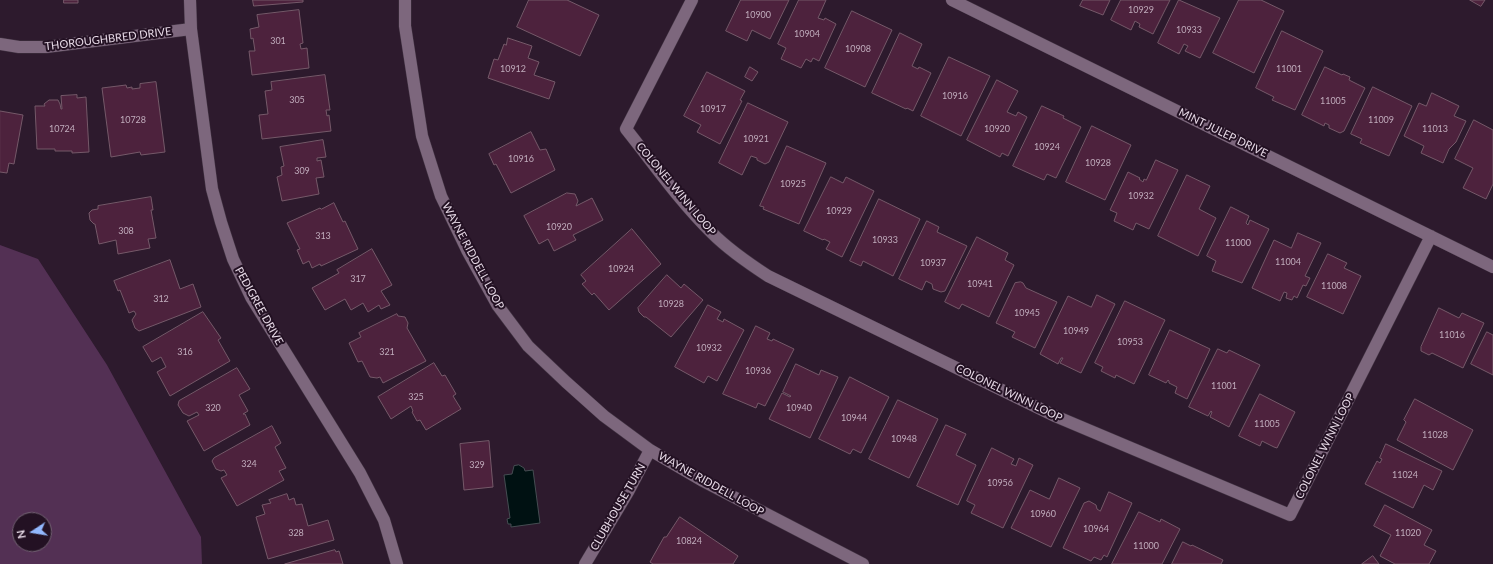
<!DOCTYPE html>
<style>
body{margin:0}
#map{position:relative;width:1493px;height:564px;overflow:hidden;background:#2d1a2d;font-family:Lato,sans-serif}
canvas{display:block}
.north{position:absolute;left:12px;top:512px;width:40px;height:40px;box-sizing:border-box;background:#231123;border:1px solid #716171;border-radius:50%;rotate:258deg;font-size:11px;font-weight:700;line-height:16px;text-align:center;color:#e7dae7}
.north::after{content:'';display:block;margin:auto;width:14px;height:18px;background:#92b7fd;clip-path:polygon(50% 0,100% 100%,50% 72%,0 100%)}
</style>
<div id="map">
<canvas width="1493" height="564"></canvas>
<div class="north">N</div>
</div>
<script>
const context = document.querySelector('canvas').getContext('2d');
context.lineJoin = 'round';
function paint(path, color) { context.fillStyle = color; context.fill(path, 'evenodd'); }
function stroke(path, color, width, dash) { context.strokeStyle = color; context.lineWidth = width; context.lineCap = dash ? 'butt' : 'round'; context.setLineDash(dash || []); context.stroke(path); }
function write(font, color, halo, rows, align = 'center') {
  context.font = font + ' Lato,sans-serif'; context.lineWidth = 4; context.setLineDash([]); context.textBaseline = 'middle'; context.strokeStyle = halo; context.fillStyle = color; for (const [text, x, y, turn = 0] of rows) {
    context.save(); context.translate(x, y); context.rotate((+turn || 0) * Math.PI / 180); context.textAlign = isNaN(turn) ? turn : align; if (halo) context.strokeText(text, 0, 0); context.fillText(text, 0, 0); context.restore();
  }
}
const green = new Path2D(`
 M0,245L38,259L107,365L201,537L202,564H0ZM20,520H44V544H20Z`);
const water = new Path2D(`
 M519,465L524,468L525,471L533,470L540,523L511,527V524H508L507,519L510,518L504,475L512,474L514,466Z`);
const building = new Path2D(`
 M64,0H78V3H64Z
 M253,0H303V2L254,6Z
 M529,0H567L599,15L580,56L517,27Z
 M741,0H789L770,39L752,30L747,41L726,31Z
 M799,0H826L818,18L824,20L825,18L836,24L819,61L813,58L811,62L806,59L801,68L781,59L786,48L778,44Z
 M1083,0H1110L1103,15L1080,6Z
 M1121,0H1170L1153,34L1139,27L1140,24L1135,21L1131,30L1111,20Z
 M1179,0L1220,18L1200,58L1185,51L1188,46L1184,44L1179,54L1158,43Z
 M1239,0H1261L1284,11L1254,73L1213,53Z
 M1470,0H1485L1481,6Z
 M299,10L303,43L300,44L301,49L307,48L309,68L252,75L249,51H255L253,38L251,39L250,29L259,27L257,15Z
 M852,11L892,30L865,87L825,68Z
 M1282,31L1323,51L1295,110L1272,100L1274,97L1256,88Z
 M900,33L922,44L912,66L918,69L919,67L931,73L913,111L907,108L906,109L872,93Z
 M508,38L532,46L528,58L539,62L534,75L555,82L549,99L488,78L494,59L498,60L504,44L506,45Z
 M949,57L990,76L961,136L921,116Z
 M750,67L758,72L752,81L745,77Z
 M1325,67L1342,75L1343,74L1350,77L1349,80L1365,88L1344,131L1340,133L1329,128V125L1325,123L1324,126L1302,115Z
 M707,72L745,91L740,100L742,101L720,144L697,132L701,125L684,116Z
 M325,75L330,110H326L327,116L329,115L331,131L262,139L259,115L268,114L265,91L272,90L271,82Z
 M997,80L1018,91L1007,112L1016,116L1018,112L1027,117L1008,156L1002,153L1000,157L967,140Z
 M156,82L165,152L141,155L140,152L111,157L102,88L126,85L127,88L132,87V89L140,88V84Z
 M1373,87L1412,106L1389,156L1360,143L1362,139L1351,134Z
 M1432,93L1459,106L1454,116L1466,121L1456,142L1449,149L1443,163L1421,153L1424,146L1404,136L1419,103L1426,106Z
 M77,95V98L86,97L89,152L72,153V151H55V149H37L35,106H45L44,104L49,100H58L60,104L61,109H62L61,96Z
 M748,103L788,122L769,162L765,164L757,160V158L751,156L742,175L719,163Z
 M1042,106L1064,116L1063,118L1081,127L1056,178L1047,174L1044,180L1013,166Z
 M0,111L23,115L14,164L9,163L7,173L0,172Z
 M1474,120L1493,130V184L1486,199L1463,188L1473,168L1455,159Z
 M1092,126L1131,145L1105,200L1066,182Z
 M531,132L540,150L546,149L555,170L511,193L496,164L494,165L489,154Z
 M323,140L326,157L317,158V161L321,160L324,177L316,178L319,194L282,201L277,177L282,175L281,167L284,166L280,147Z
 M787,146L826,163L799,224L763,209L764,207L760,206Z
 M1156,160L1178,170L1149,229L1136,223L1133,230L1114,221L1117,213L1110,210L1128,172L1140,178L1139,179L1143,182L1144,179L1146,180Z
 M1187,175L1210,186L1199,209L1216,218L1198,256L1158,236Z
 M831,177L843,183L846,177L874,191L842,257L826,249L830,242L824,239L823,240L804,231Z
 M567,193L575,194L578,201L576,206L592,198L603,220L573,235L576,240L554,251L548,239L539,244L524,216Z
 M151,197L153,210H151L156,238L148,239L150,248L118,254L116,240L99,244L95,224H94L90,220L89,213L92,210L98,209V206Z
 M879,199L920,219L893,276L863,261L861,266L850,261Z
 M334,203L343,222L345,221L358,249L321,266L320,264L312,268L309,261L303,264L297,250L300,249L287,223L320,208L321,209Z
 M1231,207L1249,216L1246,223L1248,225L1250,220L1269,229L1242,283L1212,271L1216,261L1207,256Z
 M927,221L939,227L937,232L967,246L945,291L941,292L933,289L932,284L926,281L922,290L899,279Z
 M632,229L661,264L609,310L594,293L592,295L582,284L586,281L581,275Z
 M1298,233L1321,243L1305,276L1310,278L1306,286L1303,285L1297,298L1294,296L1292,300L1286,298L1287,293L1284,292L1280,301L1252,288L1274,240L1291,248Z
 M977,237L1008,253L1005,260L1014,265L989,317L962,304L959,309L945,302Z
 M372,249L392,285L381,291L390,305L381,309L379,305L368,312L363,303L351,310L345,299L325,310L312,288L339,273L337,270Z
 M1328,254L1347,263L1344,268L1361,276L1343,314L1307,297Z
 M170,260L180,289L193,284L201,307L139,331L135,328L132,320L136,314L134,311L129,313L120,290L118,291L114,281Z
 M667,275L681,288L684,284L703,300L671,337L646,317H644L639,312L638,308Z
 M1021,282L1023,283L1026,288L1057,302L1035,348L1012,337L1015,332L996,323L1015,283Z
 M1097,295L1115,304L1081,373L1060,363L1063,358H1061L1058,364L1040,354L1068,296L1091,307Z
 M1125,301L1165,320L1134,384L1116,375L1115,378L1101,371L1103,367L1095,363Z
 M708,305L721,312L717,319L723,322L724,319L744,330L717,381L708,376L704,383L675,367Z
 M1439,308L1459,318L1462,313L1484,323L1463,368L1432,353L1429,355L1421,351V347Z
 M203,312L221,338L218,340L230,361L170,396L157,372L166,367L161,357L152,362L143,347Z
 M397,314L398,316L405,317L408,323L407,328L426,361L383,383L380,377L377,378L370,377L362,361L358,362L349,343L361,337L359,333Z
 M756,326L770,333L767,339L772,341L773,339L794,349L765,406L758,403L756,408L723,394Z
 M1170,330L1210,349L1187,399L1175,393L1177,387L1169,383V381L1168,380L1166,383L1149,375Z
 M1487,332L1493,335V375L1471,364Z
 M1218,349L1227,353L1229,350L1260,365L1229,427L1210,417L1212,412L1211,411L1208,416L1189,407Z
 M434,363L442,376L445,375L456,394L453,396L461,409L426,430L420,420L417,421L412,412L413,411L411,406L391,419L378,397Z
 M796,364L819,375L821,370L838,377L810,438L769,419L782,393L790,397L791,396L783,392Z
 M237,368L250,389L239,395L248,411L243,414H245L250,425L204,451L187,421L199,415L197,412L189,416L183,413L178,405L179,401Z
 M850,377L889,397L861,453L853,449L850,454L819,439Z
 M1260,394L1295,412L1277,448L1274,447L1262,441L1260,446L1239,436Z
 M1415,399L1473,430L1453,470L1397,440L1406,422L1404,420Z
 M898,400L938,419L909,478L869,459Z
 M946,425L966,434L956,455L976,465L958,505L917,486Z
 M272,426L281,443L275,447L286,468L279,471L284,480L237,506L221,478L227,475L224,470L221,471L216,469L212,461L214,458Z
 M489,441L493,487L464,490L460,444Z
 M1386,444L1442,471L1433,490L1424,485L1413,508L1365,484L1377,461L1380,463L1382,459L1380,458Z
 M992,448L1014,459L1011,464L1016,466L1019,458L1033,465L1003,528L971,513L975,505L967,501Z
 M1059,478L1080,488L1051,547L1011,528L1030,490L1049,499Z
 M1109,492L1132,503L1107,557L1104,555L1101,560L1094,557L1091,561L1063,548L1084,503L1089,501L1096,505L1097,509L1100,511Z
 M287,494L289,500L294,498L296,505L302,504L308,526L328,520L334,540L268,559L256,517L265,514L262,505L271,503L269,500Z
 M1385,505L1432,530L1424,545L1436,551L1429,564H1395L1380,556L1391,535L1374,526Z
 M1139,512L1160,522L1161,519L1180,529L1162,564H1112Z
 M680,517L738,556L733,564H653L650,562L664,537H666Z
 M1183,542L1191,546L1192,545L1223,560L1221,564H1172Z
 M335,550L336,552L339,551L343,564H285Z
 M1373,556L1379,564H1362Z`);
const street = new Path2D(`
 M190,0L191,29L212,189L221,222L233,259L251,297L360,473L384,520L397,564
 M405,0V26L422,136L441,196L467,250L498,306L528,346L566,382L604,416L650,450L703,481L863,564
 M692,0L626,129C654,164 680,202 712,233C729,250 748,263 768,276L1055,416L1290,515L1431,236
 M952,0L1493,267
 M0,44L19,47H46L191,29
 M585,564L628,492L650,450`);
const numberNames = [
 ["10929",1141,10],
 ["10900",758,15],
 ["10933",1189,30],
 ["10904",807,34],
 ["301",278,41],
 ["10908",858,49],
 ["10912",513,69],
 ["11001",1289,69],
 ["10916",955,96],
 ["305",297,100],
 ["11005",1333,101],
 ["10917",713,109],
 ["10728",133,120],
 ["11009",1381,120],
 ["10724",62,129],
 ["10920",997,129],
 ["11013",1435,129],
 ["10921",756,139],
 ["10924",1047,147],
 ["10916",521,159],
 ["10928",1098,163],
 ["309",302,171],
 ["10925",793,184],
 ["10932",1141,196],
 ["10929",839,211],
 ["10920",559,227],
 ["308",126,231],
 ["313",323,236],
 ["10933",885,240],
 ["11000",1238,243],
 ["11004",1288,262],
 ["10937",933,263],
 ["10924",621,269],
 ["317",358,279],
 ["10941",980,284],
 ["11008",1334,286],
 ["312",161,299],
 ["10928",671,304],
 ["10945",1027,313],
 ["10949",1076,331],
 ["11016",1452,335],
 ["10953",1130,342],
 ["10932",709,348],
 ["316",185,352],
 ["321",387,352],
 ["10936",758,371],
 ["11001",1224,386],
 ["325",416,397],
 ["320",213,408],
 ["10940",799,408],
 ["10944",854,418],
 ["11005",1267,424],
 ["11028",1435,435],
 ["10948",904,439],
 ["324",249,464],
 ["329",477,465],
 ["11024",1405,475],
 ["10956",1000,483],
 ["10960",1043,514],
 ["10964",1096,529],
 ["328",296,533],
 ["11020",1408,533],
 ["10824",689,541],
 ["11000",1146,546]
];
const streetNames = [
 ["THOROUGHBRED DRIVE",108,39,-7],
 ["MINT JULEP DRIVE",1223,133,26],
 ["COLONEL WINN LOOP",676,189,50],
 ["WAYNE RIDDELL LOOP",473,256,62],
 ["PEDIGREE DRIVE",259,306,61],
 ["COLONEL WINN LOOP",1009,393,26],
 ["COLONEL WINN LOOP",1325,446,-63],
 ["WAYNE RIDDELL LOOP",711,484,29],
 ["CLUBHOUSE TURN",618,507,-60]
];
paint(green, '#533054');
paint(water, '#001112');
stroke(water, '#454d52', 1);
paint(building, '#4d223d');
stroke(building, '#755969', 1);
stroke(street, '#423443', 13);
stroke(street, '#7d677d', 12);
write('9px', '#c0acbc', null, numberNames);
write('11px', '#e7dae7', '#231123', streetNames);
</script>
